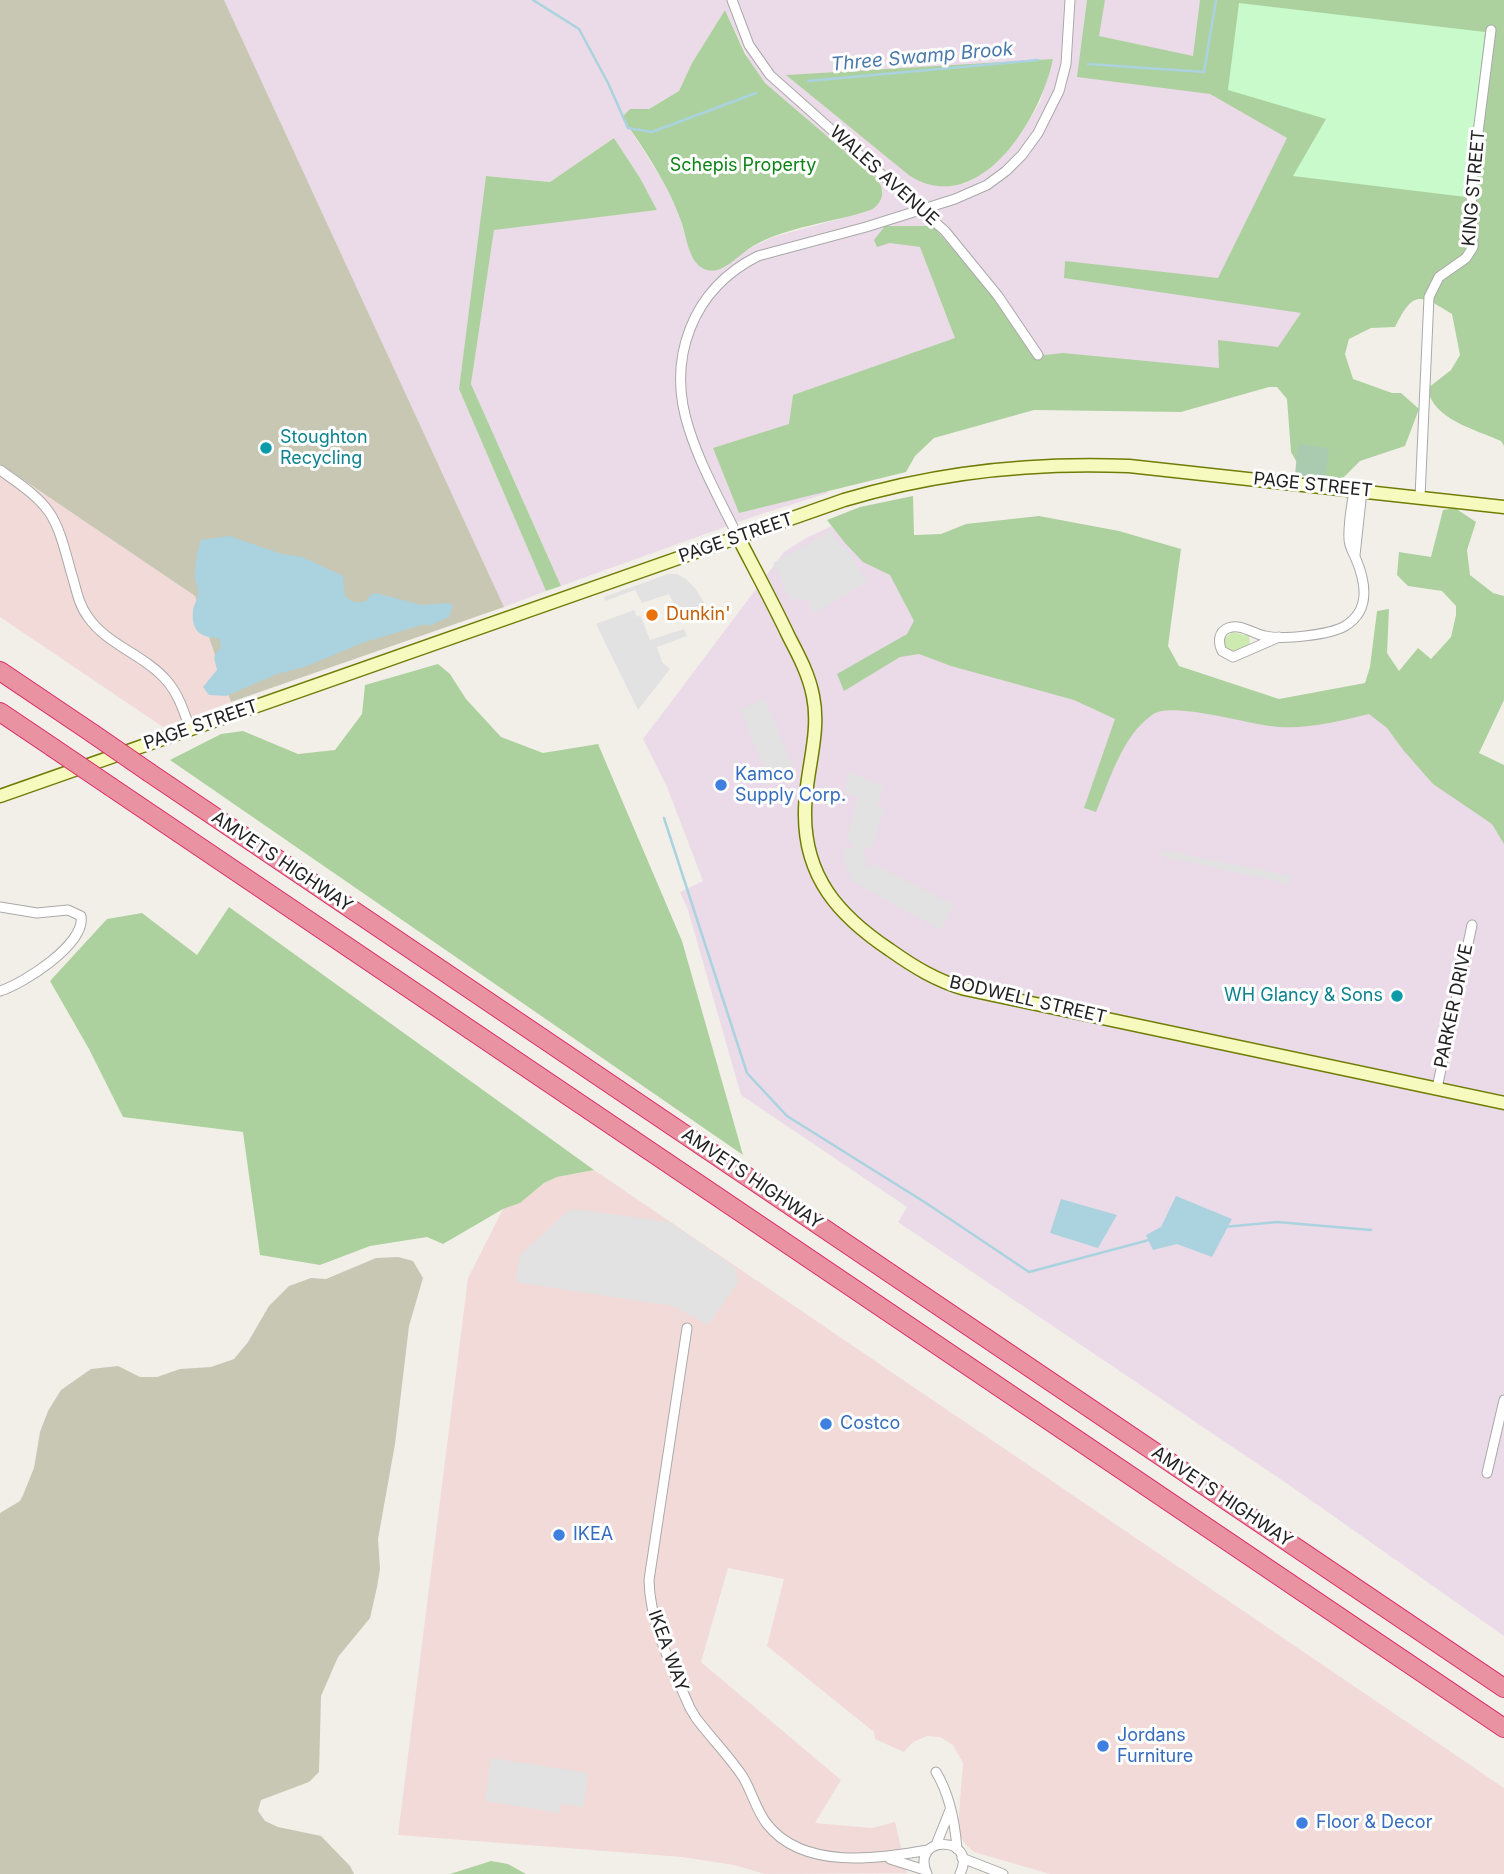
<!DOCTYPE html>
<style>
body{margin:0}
canvas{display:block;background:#f2efe9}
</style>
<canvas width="1504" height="1874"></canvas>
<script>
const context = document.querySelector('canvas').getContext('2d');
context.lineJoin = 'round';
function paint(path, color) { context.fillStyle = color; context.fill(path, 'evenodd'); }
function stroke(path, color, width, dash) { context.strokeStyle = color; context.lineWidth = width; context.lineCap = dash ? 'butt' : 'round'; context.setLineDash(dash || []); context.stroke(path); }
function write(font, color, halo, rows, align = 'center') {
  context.font = font + ' Inter,sans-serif'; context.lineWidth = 6; context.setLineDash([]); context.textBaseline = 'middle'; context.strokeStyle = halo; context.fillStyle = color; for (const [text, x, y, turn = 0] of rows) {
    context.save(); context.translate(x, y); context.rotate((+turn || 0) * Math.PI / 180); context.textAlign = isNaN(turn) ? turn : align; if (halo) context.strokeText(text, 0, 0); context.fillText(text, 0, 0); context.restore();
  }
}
const commercial = new Path2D(`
 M0,464L195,596L231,702L163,727L0,617Z
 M594,1170L1504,1788V1874H1050L974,1852L966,1845L960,1836L958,1826L963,1763L953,1745L940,1737L927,1736L913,1742L904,1752L875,1739L874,1732L767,1646L784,1579L728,1568L701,1662L841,1780L815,1823L872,1828L895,1822L907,1873L765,1874L734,1865L682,1857L398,1835L468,1278L503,1209L520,1203L544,1183L557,1177Z`);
const industrial = new Path2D(`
 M224,0H1239L1326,119L1330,258L1317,360L1236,379L801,416L828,493L758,515L561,586L471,384L494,229L657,210L640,178L614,138L550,182L487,176L459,389L546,591L504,607ZM725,10L751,64L765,83L876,178L883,191L881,201L869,211L773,237L746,250L722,269L687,241L677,210L663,181L622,117L630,109H649L679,91L692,63ZM1053,60L1040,102L1021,134L995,162L980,175L964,184L787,75Z
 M849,518L935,590L1277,704L1368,683L1504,806V1636L1292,1487L898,1222L907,1207L741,1095L688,910L680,892L703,881L667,787L643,739L784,552L808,537Z`);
const construction = new Path2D(`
 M0,0H224L504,607L231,702L195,596L0,464Z
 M398,1257L413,1261L423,1278L409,1326L395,1444L378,1539L380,1569L377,1587L370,1618L338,1657L321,1696L319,1772L309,1782L261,1800L258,1811L265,1821L278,1827L321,1836L350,1866L354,1874H0V1513L20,1501L23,1495L34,1468L40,1432L48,1411L61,1390L91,1369L118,1366L140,1377H157L180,1369L211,1367L234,1359L248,1342L269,1306L289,1286L311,1278L326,1279L376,1258Z`);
const grass = new Path2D(`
 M1232,632L1249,636L1250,643C1241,652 1224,657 1224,639Z`);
const forest = new Path2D(`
 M1087,0H1105L1099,36L1193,56L1200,0H1504V446L1501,441C1477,430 1431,419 1428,388L1451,370L1460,355L1452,314C1419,293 1413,291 1395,327L1371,328L1349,339L1345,354L1353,379L1392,393H1401L1419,409L1405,446L1360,461L1343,478L1320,479L1299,466L1291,452L1287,399L1277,387H1269L1181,412L1034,410L934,438L915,456L906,472L739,513L713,448L789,424L793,395L955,338L920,247L890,243L877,247L874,240L885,226H933L1044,355L1063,353L1219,368L1218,340L1278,347L1301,313L1064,278L1065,261L1218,278L1287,138L1210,94L1077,77Z
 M725,10L745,54L765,83L876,178C886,190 884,202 871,210C832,223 788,226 753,246C739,254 723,275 707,270C689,265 687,239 682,224C669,185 645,151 622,117L630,109H649L679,91L692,63Z
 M1053,59C1041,118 980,219 910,176L786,75Z
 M614,138L640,178L657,210L494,230L471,384L561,586L546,591L459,389L486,176L550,182Z
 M913,496L914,535L941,534L966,524L1039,516L1119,531L1181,549L1168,646L1179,666L1279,699L1365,683L1370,667L1377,611L1389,609L1387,653L1399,671L1418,648L1431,659L1451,637L1456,615V606L1442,591L1408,586L1397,575L1399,552L1431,557L1443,510L1455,508L1476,522L1467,550L1470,575L1493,593L1504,596V700L1479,753L1504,765V844L1492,824L1433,784L1404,751L1387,728L1369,714C1340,721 1309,729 1279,727C1251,726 1172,700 1152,715C1122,736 1110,780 1096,812L1084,808L1115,719L1074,700L951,666L919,654L900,657L844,691L837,674L907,634L914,621L890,575L863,562L845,543L827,520L860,507Z
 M438,664L450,674L466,699L501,737L543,753L598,744L682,941L743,1155L170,760L221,734L243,731L298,754L335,750L362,714L365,685Z
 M229,907L594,1170L557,1177L544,1183L520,1203L503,1209L443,1244L427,1237L370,1246L320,1265L260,1255L243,1132L123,1117L89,1049L50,981L107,919L142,913L197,955Z
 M491,1861L508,1864L526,1874H450Z`);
const cemetery = new Path2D(`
 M1298,444L1329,448L1326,478L1295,475Z`);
const park = new Path2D(`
 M1239,3L1485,32L1466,197L1293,176L1326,119L1228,90Z`);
const parking = new Path2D(`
 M831,531L839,544L848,551L867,582L814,613L807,600L798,598L791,601L773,563Z
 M668,574H677L686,579L695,588L707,607L702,612L680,616L669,594L642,603L635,590L605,601L604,597Z
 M634,610L637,617L640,615L650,640L684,629L687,636L657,647L662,662L670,669L638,710L596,624Z
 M765,699L793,767L768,778L740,709Z
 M849,772L884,787L877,805L884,808L872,848L864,847L866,867L870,869L873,864L954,905L941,930L853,882L844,861V848L852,849L854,843L846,841L858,797L844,791Z
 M1162,850L1282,874H1291L1289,884L1161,856Z
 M574,1209L669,1222L732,1265L736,1270L738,1282L708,1325L673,1306L515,1282L520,1255L568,1211Z
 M491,1758L588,1773L583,1807L561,1804L560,1813L485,1801Z`);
const water = new Path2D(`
 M229,536L282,554L302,557L343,576L345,596L353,602H365L372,594L376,593L421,605L449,603L453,606L449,617L431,625H421L362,643L307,666L277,674L226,696L209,695L203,687L217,670L214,657L221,646L219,638C201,638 191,631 193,611C193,605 198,600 198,594C199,589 196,583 195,578C194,572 198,544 201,540Z
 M1176,1196L1232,1219L1212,1257L1177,1244L1153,1250L1146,1235L1161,1227Z
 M1061,1199L1117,1215L1098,1248L1050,1233Z`);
const stream = new Path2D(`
 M533,0L579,29L608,83L628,128L652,132L756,93
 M1088,64L1204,72L1216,0
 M808,81L1038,60
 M664,818L747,1073L787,1116L926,1203L1029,1272L1149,1240
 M1224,1227L1277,1222L1371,1230`);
const street = new Path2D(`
 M732,0L749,45L770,75L945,231L998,296L1038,355
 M0,470C52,506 55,512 71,572C76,587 78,604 88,617C107,645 145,655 167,681C179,695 184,712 190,729
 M1420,497L1429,297L1439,277L1466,258L1473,247L1471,188L1491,30
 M738,537C721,502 701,467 689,429C666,359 692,289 758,256L866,227L955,199L987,185L1006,171L1022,155L1038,133L1059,91L1066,64L1070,0
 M1355,555L1362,491
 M1279,637L1233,657L1222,651C1218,643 1218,632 1228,628C1241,623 1253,634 1265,636C1282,640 1330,635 1345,626C1371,610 1366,583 1356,559C1353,552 1349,546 1349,539C1348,523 1352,505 1354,490
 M0,907L37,913L68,910L81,916C86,944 23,984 0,991
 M1437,1088L1472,925
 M687,1328L649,1580C650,1625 672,1667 690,1708L696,1718C711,1738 729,1756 743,1777C752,1792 756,1810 767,1824C803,1870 878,1859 928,1850
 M1487,1473L1504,1400
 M936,1772C950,1795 955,1823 957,1849
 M936,1845L950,1810
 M962,1858L1003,1874
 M890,1859L925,1870
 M927,1874C909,1834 979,1835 960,1874`);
const secondary = new Path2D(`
 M738,537C755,570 773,603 789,637C799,656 809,675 813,696C821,734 805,773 805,812C804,877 839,916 890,950C914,967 937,981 965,989L1504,1103
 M0,796L844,500C937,472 1033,462 1129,466L1504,507`);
const highway = new Path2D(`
 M0,671L92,733
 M0,712L52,747
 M150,773L1504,1688
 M111,787L1504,1728`);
const highwayBridge = new Path2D(`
 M92,733L150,773
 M52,747L111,787`);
const markers = [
 [266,448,7,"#0f9aa8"],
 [652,615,7,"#e8710a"],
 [721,785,7,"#3f7fe0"],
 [1397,996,7,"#0f9aa8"],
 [826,1424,7,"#3f7fe0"],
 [559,1535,7,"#3f7fe0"],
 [1103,1746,7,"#3f7fe0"],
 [1302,1823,7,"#3f7fe0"]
];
const parkNames = [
 ["Schepis Property",743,166]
];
const streetNames = [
 ["WALES AVENUE",884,176,42],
 ["KING STREET",1474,188,-85],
 ["PAGE STREET",1313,485,6],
 ["PAGE STREET",736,538,-19],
 ["PAGE STREET",201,725,-19],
 ["AMVETS HIGHWAY",282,862,34],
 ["BODWELL STREET",1028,1000,13],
 ["PARKER DRIVE",1454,1006,-78],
 ["AMVETS HIGHWAY",752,1179,34],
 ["AMVETS HIGHWAY",1222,1497,34],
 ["IKEA WAY",668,1651,70]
];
const cultureNames = [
 ["Stoughton",280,438],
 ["Recycling",280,459],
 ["WH Glancy & Sons",1383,996,"right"]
];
const foodNames = [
 ["Dunkin'",666,615]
];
const shopNames = [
 ["Kamco",735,775],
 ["Supply Corp.",735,796],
 ["Costco",840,1424],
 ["IKEA",573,1535],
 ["Jordans",1117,1736],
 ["Furniture",1117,1757],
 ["Floor & Decor",1316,1823]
];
const waterNames = [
 ["Three Swamp Brook",922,57,-5]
];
paint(commercial, '#f2dad9');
paint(industrial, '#ebdbe8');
paint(construction, '#c7c7b4');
paint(grass, '#cdebb0');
paint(forest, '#add19e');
paint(cemetery, '#aacbaf');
paint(park, '#c8facc');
paint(parking, '#e2e2e2');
paint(water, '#aad3df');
stroke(stream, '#aad3df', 2.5);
stroke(street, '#a9a9a9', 11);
stroke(secondary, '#707d05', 15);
stroke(highway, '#dc2a67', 20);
stroke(street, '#fff', 9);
stroke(secondary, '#f7fabf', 12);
stroke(highway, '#e892a2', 18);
stroke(highwayBridge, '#dc2a67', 20, []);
stroke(highwayBridge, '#e892a2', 18);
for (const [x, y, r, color] of markers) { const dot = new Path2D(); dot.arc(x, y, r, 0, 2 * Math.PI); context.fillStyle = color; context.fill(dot); stroke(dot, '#fff', 2.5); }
write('18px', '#0c8416', '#fff', parkNames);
write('18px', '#222', '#fff', streetNames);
write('18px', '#0d838f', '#fff', cultureNames, 'left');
write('18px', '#c56008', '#fff', foodNames, 'left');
write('18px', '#366cbe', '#fff', shopNames, 'left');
write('italic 19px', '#4a7aab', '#fff', waterNames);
</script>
